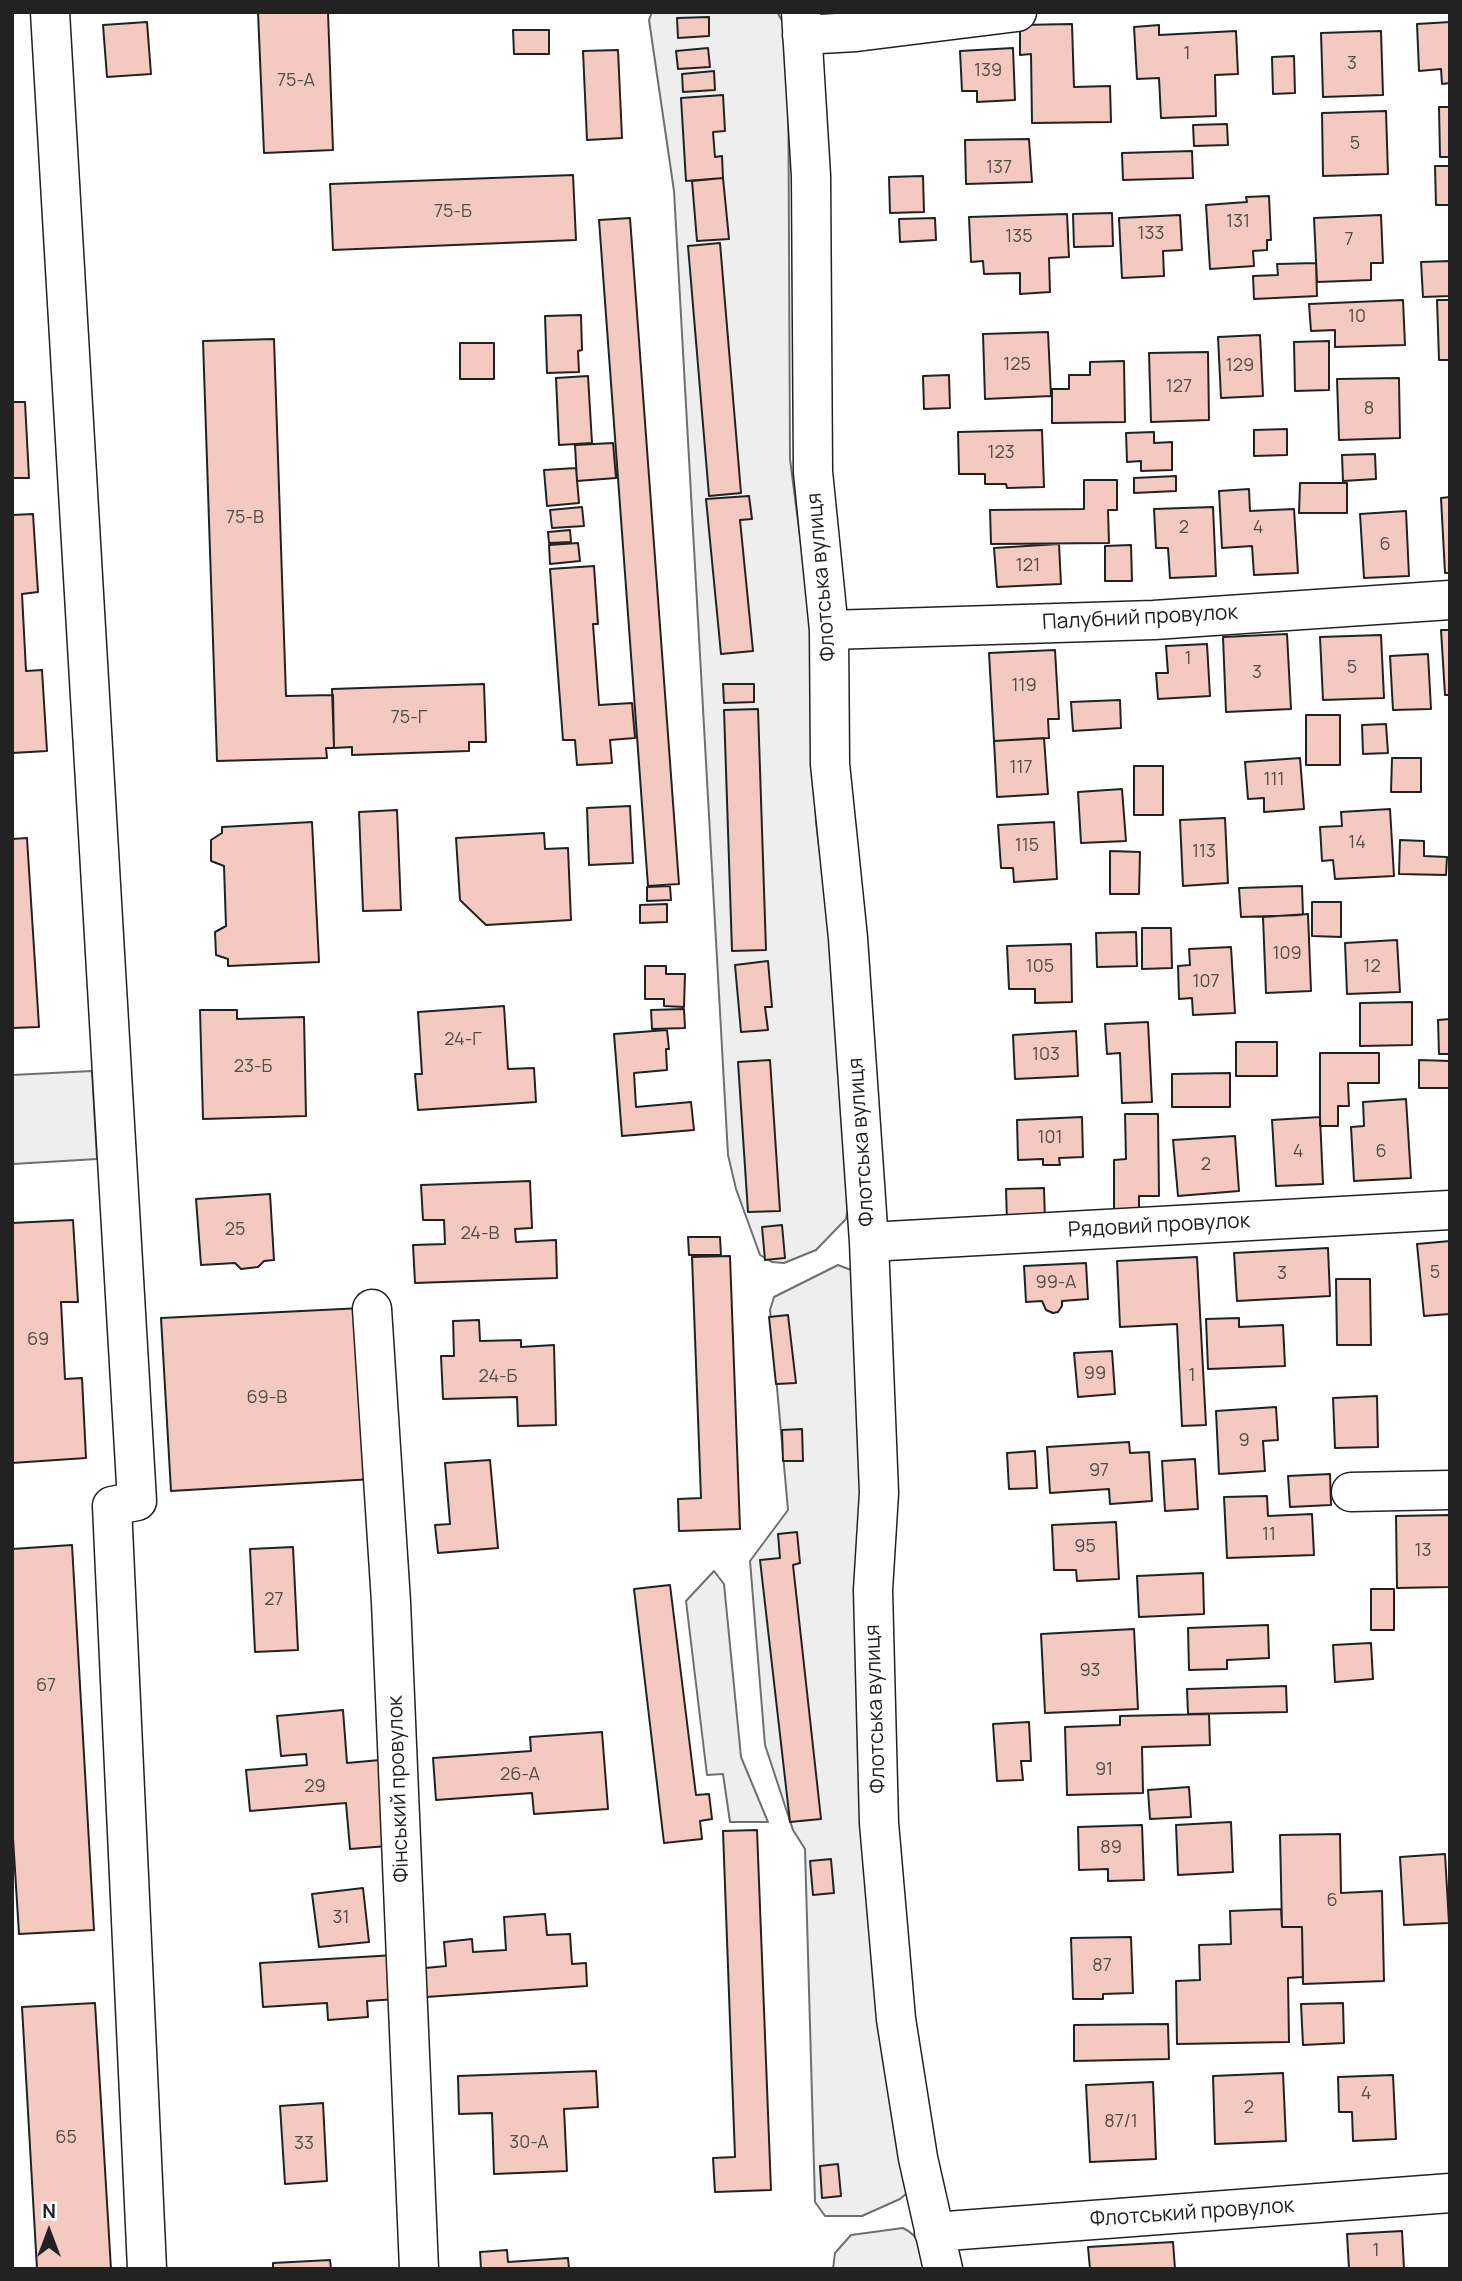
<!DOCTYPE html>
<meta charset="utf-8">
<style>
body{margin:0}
#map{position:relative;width:1462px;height:2281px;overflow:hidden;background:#fff;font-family:Manrope,sans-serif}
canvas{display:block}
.frame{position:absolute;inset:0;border:14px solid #222;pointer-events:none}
.north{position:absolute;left:14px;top:2197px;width:70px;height:70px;-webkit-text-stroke:5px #fff;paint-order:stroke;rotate:0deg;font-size:19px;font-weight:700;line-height:28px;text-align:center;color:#222}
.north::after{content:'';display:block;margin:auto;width:24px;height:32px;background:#222;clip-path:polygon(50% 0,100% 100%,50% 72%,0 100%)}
</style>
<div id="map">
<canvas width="1462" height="2281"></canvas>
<div class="frame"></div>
<div class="north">N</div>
</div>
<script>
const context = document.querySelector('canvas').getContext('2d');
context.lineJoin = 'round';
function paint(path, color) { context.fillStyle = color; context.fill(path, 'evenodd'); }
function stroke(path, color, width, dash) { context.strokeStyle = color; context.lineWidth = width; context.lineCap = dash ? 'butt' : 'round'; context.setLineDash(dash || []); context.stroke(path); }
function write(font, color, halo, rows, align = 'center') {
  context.font = font + ' Manrope,sans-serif'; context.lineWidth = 5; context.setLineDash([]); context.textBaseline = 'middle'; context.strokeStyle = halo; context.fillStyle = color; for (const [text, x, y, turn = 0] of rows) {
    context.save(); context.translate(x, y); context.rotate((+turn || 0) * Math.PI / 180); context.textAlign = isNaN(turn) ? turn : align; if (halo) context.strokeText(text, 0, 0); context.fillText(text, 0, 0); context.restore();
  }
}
const green = new Path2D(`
 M652,12H777L788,31L790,459L811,622L816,822L830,935L850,1196L846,1219L816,1250L784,1263L772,1262L760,1255L736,1189L728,1155L674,191L649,20Z
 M92,1071L97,1159L13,1164L12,1075Z
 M838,1265L851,1270L907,2193L900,2199L862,2216H825L815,2202L805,1849L793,1830L765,1745L750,1561L788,1510L770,1310L774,1297Z
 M714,1571L724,1584L741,1757L768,1822H730L723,1774L707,1775L686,1601Z
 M903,2228C920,2236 924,2251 929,2269H833L835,2253L851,2235Z`);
const building = new Path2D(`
 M258,12H328L333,150L264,153Z
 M709,17V36L678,38L677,18Z
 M147,22L151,74L107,77L103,25Z
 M1450,22V83L1442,84L1441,69L1419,71L1417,24Z
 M1072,24L1074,87L1110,86L1111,122L1032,123L1031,54L1020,55V25Z
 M1159,25V35L1236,31L1238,74L1215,75L1216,116L1161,118L1159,78L1137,79L1134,27Z
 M513,30H549V54H514Z
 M1381,31L1383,95L1323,97L1321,33Z
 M708,48L710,67L678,69L676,51Z
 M1013,48L1015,100L977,102V91H962L960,51Z
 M618,50L622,138L587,140L583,51Z
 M1294,56L1295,93L1273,94L1272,57Z
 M714,71L715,90L683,92L682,74Z
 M723,95L725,131L713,132L715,157L722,156L723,178L686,181L681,98Z
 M1439,107H1450V157H1440Z
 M1386,111L1388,174L1323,176L1322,113Z
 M1227,124L1228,145L1194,146L1193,125Z
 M1029,139L1032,182L966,184L965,140Z
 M1192,151L1193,178L1123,180L1122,153Z
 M1435,166H1450V205H1436Z
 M573,175L576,240L333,250L330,184Z
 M923,176L924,212L890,213L889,177Z
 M723,178L729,239L697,241L692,181Z
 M1269,196L1271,240H1267V250L1253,251L1254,266L1210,269L1206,205L1247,202L1246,197Z
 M1112,213L1113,246L1074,247L1073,214Z
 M1067,214L1069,257L1049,258L1050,292L1020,294V273L984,274L983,261L971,262L969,217Z
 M1180,215L1182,250L1163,251L1164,276L1122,278L1119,218Z
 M1381,215L1383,263H1371V280L1317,282L1314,218Z
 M630,218L679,884L648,886L599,220Z
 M935,218L936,240L900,242L899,219Z
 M720,243L741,493L709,496L688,246Z
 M1450,261V296L1423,297L1421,262Z
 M1316,263L1317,296L1254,299L1253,276L1278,275L1277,264Z
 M1403,300L1405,345L1335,347V330L1311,331L1309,304Z
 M1437,300H1450V360H1439Z
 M581,315L582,350L578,351L579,372L547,373L545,316Z
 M1048,332L1051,396L985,399L983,334Z
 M1260,335L1263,396L1221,398L1218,337Z
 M274,339L286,696L333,695L334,748H326L327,758L217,761L203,341Z
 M1329,341V390L1295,391L1294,342Z
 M460,343H494V379H460Z
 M1208,352L1209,420L1151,422L1149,353Z
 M1124,361L1125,422L1052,423V389H1069V375H1090V362Z
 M949,375L950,408L924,409L923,376Z
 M588,376L592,443L559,445L556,378Z
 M1399,378L1400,438L1339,440L1337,379Z
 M12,402H25L29,478H12Z
 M1287,429V455L1254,456V430Z
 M1042,430L1044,487L1007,488L1006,484H985V474H959L958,432Z
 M1154,432V443L1172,442V470L1141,471V461L1127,462L1126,433Z
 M613,443L616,478L577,481L575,445Z
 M1375,454L1376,479L1343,481L1342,455Z
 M576,468L579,503L547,506L544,470Z
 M1176,476V491L1134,493V478Z
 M1084,480H1117V510H1108L1109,543L991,544L990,510L1084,509Z
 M1300,483H1347V513H1299Z
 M1249,489L1250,511L1294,509L1298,573L1254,575L1252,546L1222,548L1219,491Z
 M749,496L752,519L740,520L753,651L721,654L706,499Z
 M1450,497V573H1445L1441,498Z
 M582,507L584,526L552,528L550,510Z
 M1213,507L1216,576L1170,578L1168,548H1156L1154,509Z
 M1406,511L1409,576L1364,578L1360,514Z
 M33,514L38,592L22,594L26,671L42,670L47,751L12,753V515Z
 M570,530L571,542L549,543L548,532Z
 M578,543L580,561L550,564L549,545Z
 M1059,544L1061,584L997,587L994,548Z
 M1131,545L1132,581H1105V546Z
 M594,566L598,624H593L599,705L632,703L635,738L610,740L612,763L577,765L575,740H563L550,569Z
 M1441,630H1450V695H1445Z
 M1287,634L1291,709L1226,712L1223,637Z
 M1381,635L1384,698L1323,700L1320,637Z
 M1207,644L1210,696L1158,699L1156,673H1168L1166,646Z
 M1055,650L1059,719H1048L1049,738L994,741L989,653Z
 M1428,654L1431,709L1393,710L1390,656Z
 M484,684L486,742H469V751L352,755V747L334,748L332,689Z
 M723,684H754V702L724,703Z
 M1120,700L1121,728L1073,731L1071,702Z
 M758,709L766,950L732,951L724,710Z
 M1306,715H1340V765H1306Z
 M1386,724L1388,753L1363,754L1362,725Z
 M1044,738L1048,794L997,797L994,741Z
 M1300,758L1304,809L1264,812V798L1248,799L1245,762Z
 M1392,758H1421V792H1391Z
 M1134,766H1163V815H1134Z
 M1122,789L1126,841L1081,843L1078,792Z
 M630,806L633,863L589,865L587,808Z
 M1390,809L1394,876L1335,879L1333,860L1322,861L1320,827L1342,826L1341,812Z
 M397,810L401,910L363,911L359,812Z
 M1225,818L1228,883L1183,886L1180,820Z
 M312,822L319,962L228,966V959L216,955L215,932L226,926L224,866L211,861V840L222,833V827Z
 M1054,822L1057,879L1014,882L1013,868H1001L998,825Z
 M544,833L545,849L568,848L571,920L486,925L460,900L456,838Z
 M27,838L39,1027L12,1028V839Z
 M1400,840L1424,841V856L1447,857L1446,875L1399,874Z
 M1110,851L1140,852L1139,894H1110Z
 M670,886L671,900L647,901V887Z
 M1302,886L1303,915L1241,917L1239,888Z
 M1312,902H1341V937L1312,936Z
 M667,904V922L640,923V905Z
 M1308,914L1311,991L1266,993L1263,917Z
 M1142,928H1171L1172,968L1142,969Z
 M1136,932L1137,966L1097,967L1096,933Z
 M1397,940L1400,992L1347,994L1345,943Z
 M1071,944L1072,1002L1035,1003V989H1009L1007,946Z
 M1231,947L1235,1013L1193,1015L1192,998L1179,999L1178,966L1190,965L1189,949Z
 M768,961L772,1007H765L768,1030L741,1032L735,965Z
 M645,966H666V974H685L684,1007L664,1006V999H645Z
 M1412,1002V1045L1360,1046V1003Z
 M504,1006L508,1069L534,1068L536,1102L418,1110L415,1074H422L418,1012Z
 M684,1009L685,1028L652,1029L651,1010Z
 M200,1010H237V1019L304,1017L306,1116L203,1119Z
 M1450,1019V1054H1439L1438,1020Z
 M1148,1022L1152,1102L1122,1103L1120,1053L1107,1054L1105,1024Z
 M667,1030L669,1049H666L667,1070L634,1073L636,1107L691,1102L694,1130L622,1136L614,1034Z
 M1076,1031L1078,1076L1015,1079L1013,1035Z
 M1236,1042H1277V1076H1236Z
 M1320,1053H1379V1083H1348L1349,1106H1338V1126H1320Z
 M770,1060L780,1211L748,1212L738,1062Z
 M1419,1060L1450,1061V1088H1419Z
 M1230,1073V1107H1172V1074Z
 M1406,1099L1411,1178L1354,1181L1351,1127L1364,1126L1363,1102Z
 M1125,1114H1158L1159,1196H1139V1214H1114V1160L1126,1159Z
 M1082,1117L1083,1157L1059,1158L1060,1165H1043V1159L1018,1160L1017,1120Z
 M1320,1117L1323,1184L1276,1186L1272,1120Z
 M1235,1136L1239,1191L1178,1196L1173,1140Z
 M530,1181L532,1228L515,1229L516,1242L556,1240L557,1278L415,1283L413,1245L445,1244L444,1220H423L421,1185Z
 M1044,1188L1045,1222H1007L1006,1189Z
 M270,1194L274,1260L264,1261L258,1267L241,1269L235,1263L201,1265L196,1199Z
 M73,1220L78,1302H61L65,1379L82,1378L86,1458L12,1463V1223Z
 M782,1225L785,1258L765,1260L762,1227Z
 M688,1237H720L721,1255H689Z
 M1450,1241V1314L1424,1316L1417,1244Z
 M1328,1248L1330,1296L1237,1301L1234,1253Z
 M730,1256L740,1529L679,1531L678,1499L701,1498L692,1257Z
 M1197,1257L1206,1425L1182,1426L1177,1324L1120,1327L1117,1261Z
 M1086,1263L1088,1299L1062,1301V1306L1058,1312L1053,1313L1046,1310L1042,1301L1026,1302L1024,1266Z
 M1336,1279H1370L1371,1345H1337Z
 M362,1308L373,1479L171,1491L161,1318Z
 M788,1315L796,1383L776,1384L769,1317Z
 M1239,1318V1327L1283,1325L1285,1366L1208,1369L1206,1319Z
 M479,1320L480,1341L521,1340V1347L554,1345L556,1425L518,1426L517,1397L443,1399L441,1356H454L453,1321Z
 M1112,1351L1115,1394L1078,1397L1074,1353Z
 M1377,1396L1378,1447L1335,1448L1333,1398Z
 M1276,1407L1278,1440L1263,1441L1265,1471L1219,1474L1216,1411Z
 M802,1429L803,1461H783L782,1430Z
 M1129,1442L1130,1453L1149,1452L1152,1501L1110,1504L1109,1489L1050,1493L1047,1447Z
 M1035,1451L1037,1488L1009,1489L1007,1453Z
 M1195,1459L1198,1509L1165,1511L1162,1461Z
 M490,1460L498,1548L438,1553L435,1525L450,1524L445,1463Z
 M1330,1474L1331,1505L1290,1507L1288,1476Z
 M1267,1496L1268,1516L1312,1514L1314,1555L1227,1558L1224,1497Z
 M1450,1515V1587L1397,1588L1396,1516Z
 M1116,1522L1119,1579L1077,1581L1076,1570H1054L1052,1525Z
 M797,1532L800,1563L793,1565L821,1819L790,1822L760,1560L780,1558L778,1534Z
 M72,1545L94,1930L19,1934L12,1822V1549Z
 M293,1547L298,1650L255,1652L250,1549Z
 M1203,1573L1204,1614L1139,1617L1137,1576Z
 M670,1585L696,1795L709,1794L712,1819L700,1821L702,1839L664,1843L634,1589Z
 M1371,1589H1394V1630H1371Z
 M1268,1625L1269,1658L1227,1660V1669L1189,1670L1188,1628Z
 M1134,1629L1138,1709L1045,1713L1041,1634Z
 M1371,1643L1373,1679L1335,1682L1333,1645Z
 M1286,1686L1287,1712L1188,1714L1187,1689Z
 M343,1710L347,1763L380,1760L388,1846L350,1849L346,1803L250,1811L246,1770L307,1765L306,1754L281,1756L277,1716Z
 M1209,1714L1210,1745L1142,1747L1143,1793L1067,1795L1065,1727L1120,1725V1716Z
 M1029,1722L1031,1761H1021L1023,1780L997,1781L993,1724Z
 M602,1732L608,1809L534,1814L532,1793L436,1800L433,1758L531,1751L530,1737Z
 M1189,1787L1191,1817L1150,1819L1148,1790Z
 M1231,1822L1233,1872L1178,1875L1176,1825Z
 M1142,1825L1144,1880L1108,1881V1869L1079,1870L1078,1827Z
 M757,1830L771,2190L715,2192L713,2158L735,2157L723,1831Z
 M1340,1834L1341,1893L1382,1891L1384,1981L1303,1984L1302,1927H1282L1280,1835Z
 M1445,1854L1449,1923L1404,1925L1400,1857Z
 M831,1859L834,1893L813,1895L810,1861Z
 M363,1888L369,1942L319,1947L312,1894Z
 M1281,1909L1282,1927H1302L1303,1977L1288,1978L1289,2042L1177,2044L1176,1981L1200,1980L1199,1945L1231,1944L1230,1911Z
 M545,1914L547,1935L570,1934L572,1964L586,1963L587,1986L426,1997L425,1968L446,1966L444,1942L472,1939L473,1952L506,1950L504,1917Z
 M1131,1937L1133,1993L1103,1994V1999H1073L1071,1938Z
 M395,1955L397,1999L367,2001L368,2017L328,2020L327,2003L263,2007L260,1963Z
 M95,2003L111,2269H37L22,2007Z
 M1343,2003L1344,2043L1303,2045L1301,2004Z
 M1168,2024L1169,2059L1074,2061V2025Z
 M596,2071L598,2107L564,2109L567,2171L494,2174L492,2113L459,2114L458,2076Z
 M1283,2073L1286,2141L1215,2144L1213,2076Z
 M1393,2075L1396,2139L1353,2141L1352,2112H1339L1338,2077Z
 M1153,2082L1156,2159L1090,2162L1086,2085Z
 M323,2103L327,2181L285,2184L280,2106Z
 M838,2164L841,2196L822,2198L820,2166Z
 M1402,2231L1404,2269H1349L1347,2234Z
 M1173,2242L1175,2269H1090L1088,2247Z
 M507,2250L508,2262L568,2258L569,2269H481L480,2252Z
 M330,2260L331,2269H273V2263Z`);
const minor = new Path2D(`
 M50,12L137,1501L112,1506L147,2269
 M801,12L811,176L813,472L829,630L830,764L848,938L869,1242L879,1493L873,1590L879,1823L896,2019L918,2158L943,2269
 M802,35L856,32L1017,12
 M829,630L1154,620L1450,600
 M869,1242L1450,1210
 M372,1309L391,1602L419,2269
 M1351,1492L1450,1490
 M934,2232L1450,2193`);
const numberNames = [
 ["1",1187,54],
 ["3",1352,64],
 ["139",988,71],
 ["75-А",296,81],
 ["5",1355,144],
 ["137",999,168],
 ["75-Б",453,212],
 ["131",1238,222],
 ["133",1151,234],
 ["135",1019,237],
 ["7",1349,240],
 ["10",1357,317],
 ["125",1017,365],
 ["129",1240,366],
 ["127",1179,387],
 ["8",1369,409],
 ["123",1001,453],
 ["75-В",245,518],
 ["2",1184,528],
 ["4",1258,528],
 ["6",1385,545],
 ["121",1028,566],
 ["1",1188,659],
 ["5",1352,668],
 ["3",1257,673],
 ["119",1024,686],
 ["75-Г",409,718],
 ["117",1021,768],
 ["111",1274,780],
 ["14",1357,843],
 ["115",1027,846],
 ["113",1204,852],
 ["109",1287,954],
 ["105",1040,967],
 ["12",1372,967],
 ["107",1206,982],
 ["24-Г",463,1040],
 ["103",1046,1055],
 ["23-Б",253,1067],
 ["101",1050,1138],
 ["4",1298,1152],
 ["6",1381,1152],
 ["2",1206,1165],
 ["25",235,1230],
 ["24-В",480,1234],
 ["5",1435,1273],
 ["3",1282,1274],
 ["99-А",1056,1283],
 ["69",38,1340],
 ["99",1095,1374],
 ["1",1192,1376],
 ["24-Б",498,1377],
 ["69-В",267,1398],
 ["9",1244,1441],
 ["97",1099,1471],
 ["11",1269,1535],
 ["95",1085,1547],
 ["13",1423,1551],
 ["27",274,1600],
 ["93",1090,1671],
 ["67",46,1686],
 ["91",1104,1770],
 ["26-А",520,1775],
 ["29",315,1787],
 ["89",1111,1848],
 ["6",1332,1901],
 ["31",341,1918],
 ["87",1102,1966],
 ["4",1366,2094],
 ["2",1249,2108],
 ["87/1",1121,2122],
 ["65",66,2138],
 ["30-А",529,2143],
 ["33",304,2144],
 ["1",1376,2251]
];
const streetNames = [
 ["Флотська вулиця",822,577,-95],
 ["Палубний провулок",1140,618,-3],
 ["Флотська вулиця",862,1142,-94],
 ["Рядовий провулок",1159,1226,-3],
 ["Флотська вулиця",876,1709,-92],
 ["Фінський провулок",399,1789,-92],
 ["Флотський провулок",1192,2213,-4]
];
paint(green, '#eee');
stroke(green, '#6f6f6f', 2);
paint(building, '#f3c9c0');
stroke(building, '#222', 2);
stroke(minor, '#222', 41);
stroke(minor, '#fff', 38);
write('18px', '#564c4a', null, numberNames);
write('21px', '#222', '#fff', streetNames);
</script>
